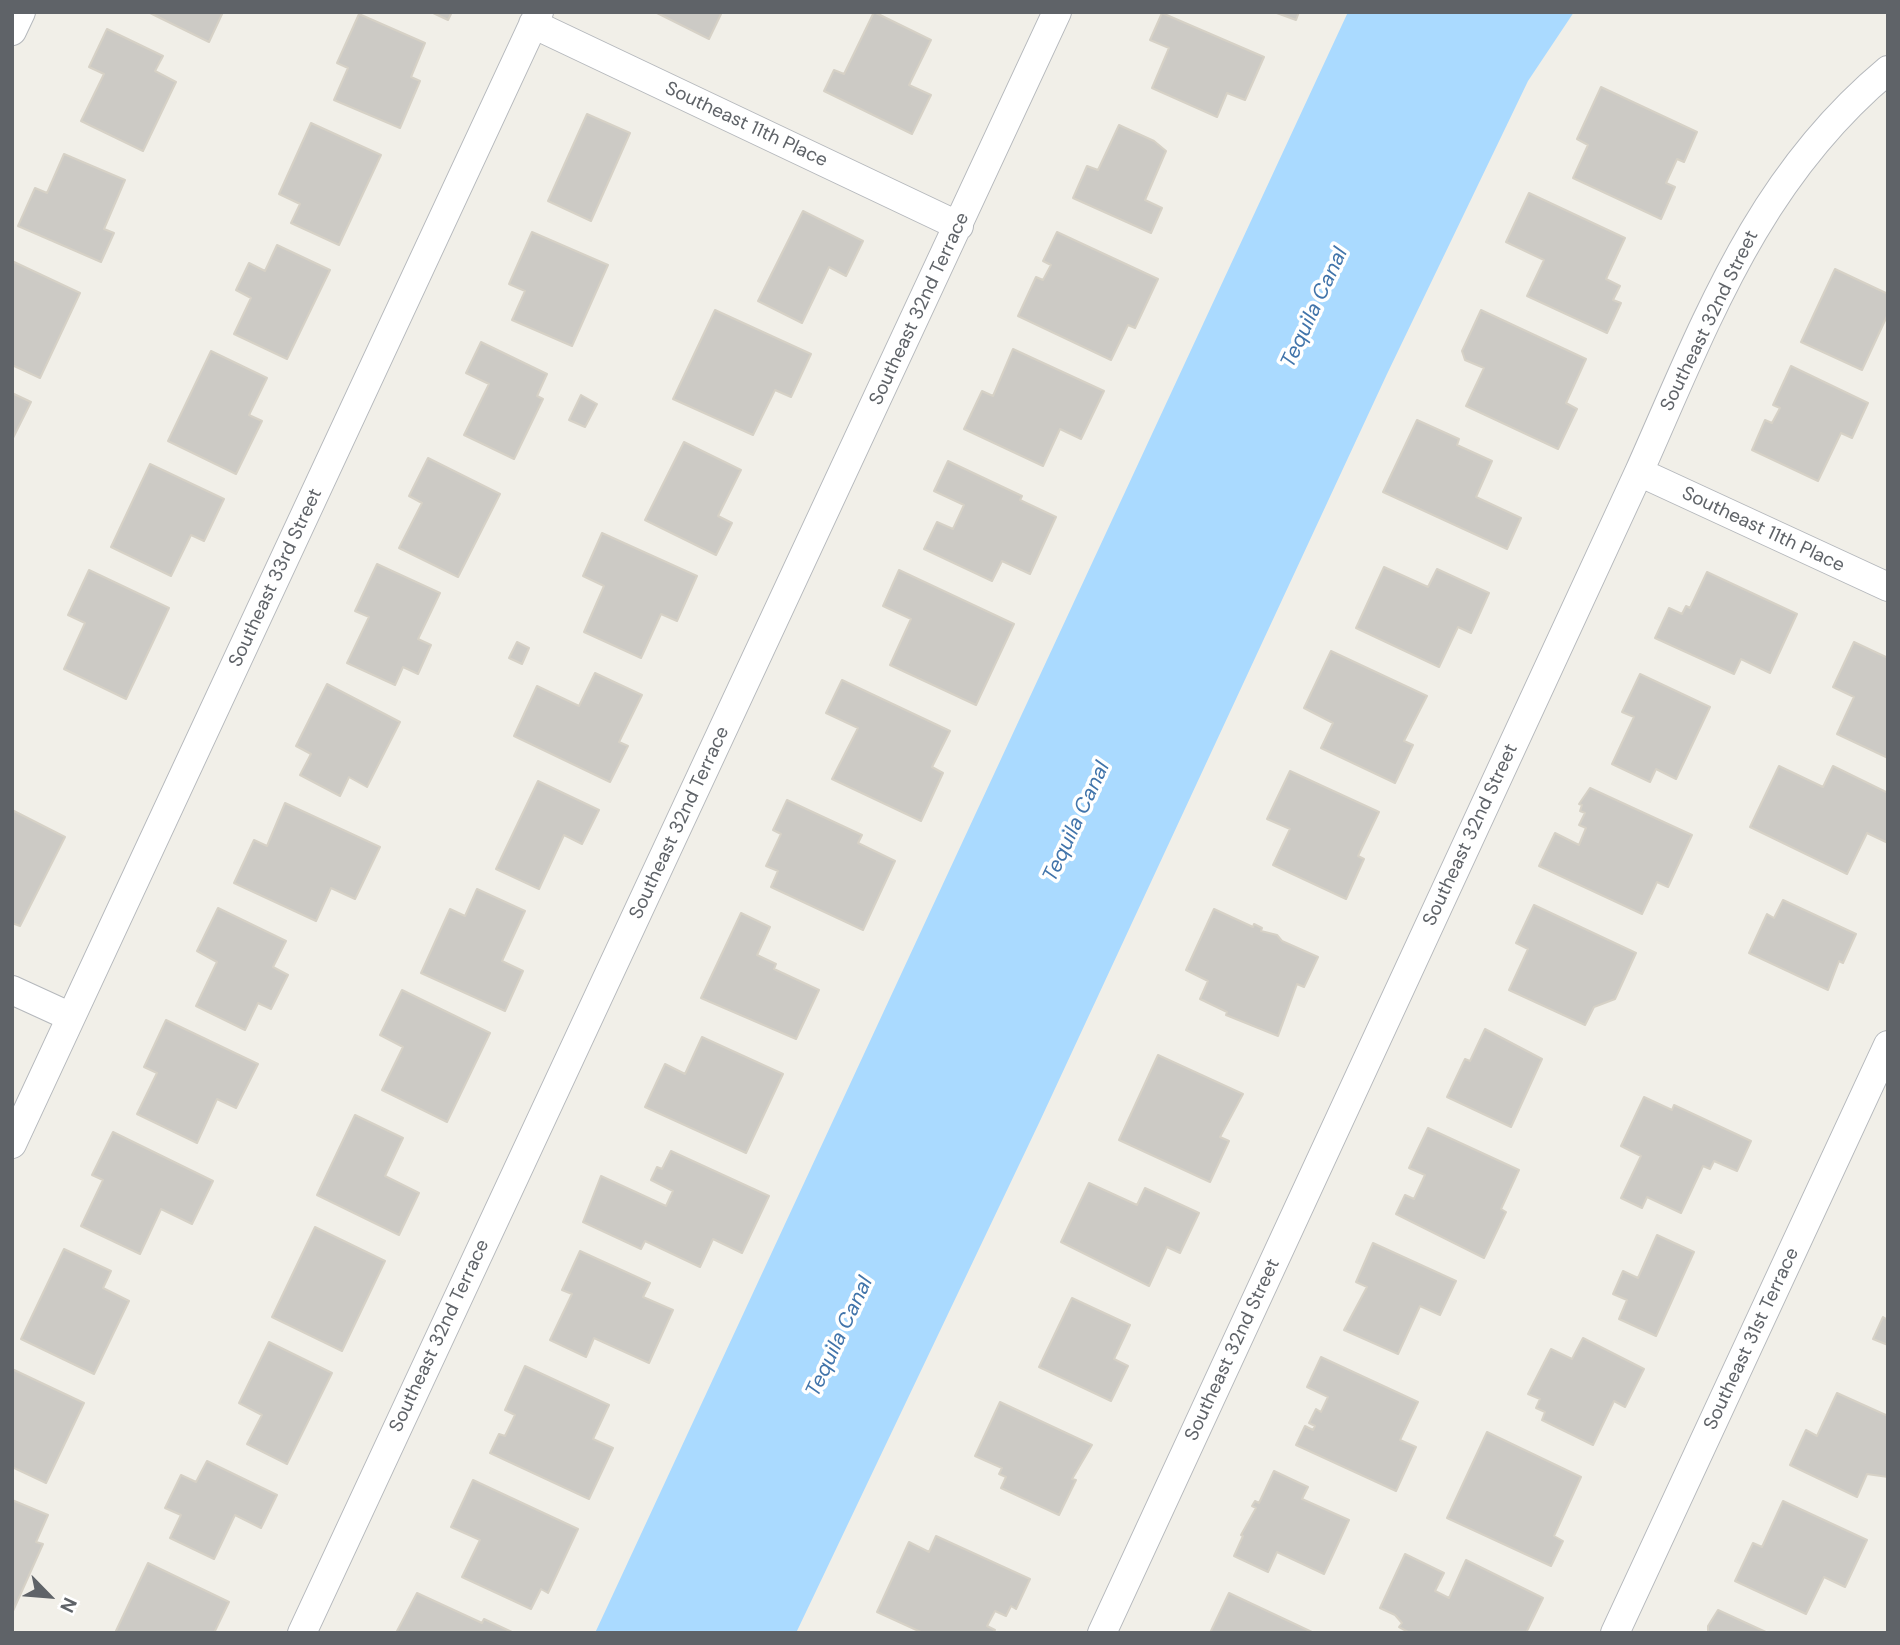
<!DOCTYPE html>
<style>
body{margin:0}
#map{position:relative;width:1900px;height:1645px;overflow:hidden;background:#f1efe8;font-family:"DM Sans",sans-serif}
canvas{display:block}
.frame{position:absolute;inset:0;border:14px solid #5f6368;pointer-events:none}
.north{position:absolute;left:14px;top:1561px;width:70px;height:70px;-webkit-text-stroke:5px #fff;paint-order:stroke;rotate:115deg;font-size:19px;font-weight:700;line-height:28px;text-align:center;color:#5f6368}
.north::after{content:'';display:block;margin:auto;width:24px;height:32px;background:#5f6368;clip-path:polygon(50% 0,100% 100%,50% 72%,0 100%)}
</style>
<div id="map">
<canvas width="1900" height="1645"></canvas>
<div class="frame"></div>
<div class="north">N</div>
</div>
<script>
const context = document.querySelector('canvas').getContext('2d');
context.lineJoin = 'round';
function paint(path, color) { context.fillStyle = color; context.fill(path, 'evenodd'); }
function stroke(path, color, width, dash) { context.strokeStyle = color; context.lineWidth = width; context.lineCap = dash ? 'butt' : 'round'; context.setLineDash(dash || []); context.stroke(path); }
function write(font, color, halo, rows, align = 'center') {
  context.font = font + ' "DM Sans",sans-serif'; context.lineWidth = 7; context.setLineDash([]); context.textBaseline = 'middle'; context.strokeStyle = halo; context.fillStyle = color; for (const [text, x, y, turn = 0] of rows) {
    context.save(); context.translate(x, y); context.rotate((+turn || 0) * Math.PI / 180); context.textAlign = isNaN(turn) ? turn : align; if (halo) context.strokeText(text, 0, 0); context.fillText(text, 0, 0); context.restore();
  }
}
const water = new Path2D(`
 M1348,12H1574L1528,81L1387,374L1039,1123L796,1633H595Z`);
const building = new Path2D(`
 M148,12H223L209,42Z
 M431,12H452L448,20Z
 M655,12H722L709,39Z
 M874,12L931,40L909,85L931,95L912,134L824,91L834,70L844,74Z
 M1274,12H1299L1296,20Z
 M1162,13L1264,57L1245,100L1227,93L1217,117L1152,88L1169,48L1150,40Z
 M359,14L425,43L411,77L420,81L400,128L334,100L348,68L337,63Z
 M107,29L163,56L155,71L176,82L143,151L81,121L104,74L89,67Z
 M1601,87L1697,132L1684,162L1677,159L1666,183L1675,187L1661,219L1573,178L1588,145L1577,139Z
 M587,114L630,133L591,221L548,201Z
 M311,123L381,155L339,245L291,223L300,204L279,194Z
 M1119,125L1154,141L1166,151L1145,200L1162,208L1151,233L1073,198L1087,166L1098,170Z
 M64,154L125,180L104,229L114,233L101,262L18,226L35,188L47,193Z
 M1529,193L1625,238L1606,279L1620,286L1613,300L1621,303L1607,333L1527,296L1544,260L1506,242Z
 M803,211L863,241L846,276L829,267L802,323L758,301Z
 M532,232L608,265L572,346L512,320L525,291L509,284Z
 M1057,232L1158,279L1135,328L1128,325L1111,360L1018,316L1036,277L1043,280L1051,265L1043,261Z
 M277,245L330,270L287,359L234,334L251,298L236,290L249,263L265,271Z
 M12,261L80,293L40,378L12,365Z
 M1835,269L1888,294V314L1862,370L1801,342Z
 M715,310L811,354L791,397L775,390L753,435L673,399Z
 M1481,310L1586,359L1566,403L1577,409L1558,449L1466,406L1484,368L1465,360L1462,351Z
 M481,342L547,374L537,396L543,399L514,459L464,435L489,384L466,373Z
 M1013,349L1104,391L1081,439L1060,429L1043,466L964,429L982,391L993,396Z
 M211,351L267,378L249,415L262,421L236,474L168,441Z
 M1791,366L1868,403L1852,438L1841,433L1818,481L1752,450L1765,420L1772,423L1780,408L1773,405Z
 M12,393L31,402L12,440Z
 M581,395L597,404L585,427L569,420Z
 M1417,420L1459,439L1457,445L1492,461L1476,497L1521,518L1507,549L1383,492Z
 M684,442L741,470L718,516L732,523L716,555L645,520Z
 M428,458L500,494L458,577L399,548L422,503L409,496Z
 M948,461L1022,496L1020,500L1056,517L1030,574L1002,561L992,581L924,549L937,522L953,529L964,505L934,491Z
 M150,464L224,499L204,541L191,535L171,576L111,547Z
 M602,533L697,576L677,621L661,614L641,658L584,632L604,586L583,576Z
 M377,564L440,593L418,639L431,645L418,674L403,667L395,685L347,663L369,617L355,611Z
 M1384,567L1428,587L1437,569L1489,593L1471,633L1458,627L1439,667L1356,628Z
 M89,570L169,608L126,699L64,669L85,623L68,615Z
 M899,570L1014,624L976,705L890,665L911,619L883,606Z
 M1707,572L1797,614L1770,673L1741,659L1734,674L1655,638L1669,608L1682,614L1686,606L1690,608Z
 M517,642L529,648L522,664L509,658Z
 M1854,642L1888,658V758L1837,734L1854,697L1833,687Z
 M1331,651L1427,696L1404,741L1413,745L1395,783L1321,748L1333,723L1304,708Z
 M595,673L642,695L619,742L628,746L610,782L514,736L537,686L579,706Z
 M1640,674L1710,707L1676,779L1656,769L1650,782L1612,764L1634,717L1622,712Z
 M842,680L950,731L932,767L943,773L921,821L832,779L858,728L826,713Z
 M327,684L400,722L367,787L349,777L340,796L300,775L311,754L296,746Z
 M1779,766L1823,787L1833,766L1888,793V843L1867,833L1847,874L1750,827Z
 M1290,771L1379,812L1358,856L1364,859L1346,899L1273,865L1290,829L1267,819Z
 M538,781L599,810L582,844L564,835L539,889L496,869Z
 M1590,788L1692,835L1668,887L1657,882L1642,914L1539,866L1555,833L1579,845L1586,828L1579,825L1585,813L1580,811L1582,805L1579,804Z
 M787,800L862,835L858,843L895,861L863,930L771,887L778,871L766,866L781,834L773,830Z
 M285,803L380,847L355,899L331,888L316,921L234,883L254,840L267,846Z
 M12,810L65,837L20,926L12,923Z
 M477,889L525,911L502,961L523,971L505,1011L421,973L450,909L465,916Z
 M1783,900L1856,934L1843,963L1839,961L1828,990L1749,953L1767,914L1774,918Z
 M1534,905L1636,953L1615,999L1594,1007L1585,1025L1509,990L1528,949L1516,943Z
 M218,908L286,941L273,967L288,975L271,1009L258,1003L245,1030L196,1006L217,962L197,951Z
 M1214,909L1253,927L1254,924L1262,928L1261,931L1277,935L1282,941L1318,957L1304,987L1297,984L1278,1036L1226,1015L1227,1012L1200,999L1208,981L1186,970Z
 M741,913L770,927L757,955L776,964L774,969L819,990L796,1039L701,998Z
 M402,990L490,1033L447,1122L382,1090L403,1047L380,1035Z
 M166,1020L258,1064L236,1108L217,1099L197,1143L137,1114L157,1073L144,1067Z
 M1485,1029L1542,1059L1511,1127L1447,1097L1465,1059L1470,1061Z
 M702,1037L783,1074L746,1153L645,1107L665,1064L685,1074Z
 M1158,1055L1243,1094L1220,1137L1229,1141L1210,1182L1119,1140Z
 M1644,1097L1672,1110L1674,1105L1751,1141L1737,1171L1714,1161L1710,1169L1703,1166L1681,1213L1647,1197L1642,1208L1621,1198L1641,1156L1621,1146Z
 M355,1115L403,1138L385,1176L419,1193L399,1235L317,1195Z
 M1428,1128L1519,1170L1501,1209L1506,1212L1484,1258L1396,1214L1405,1195L1414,1199L1425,1175L1409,1168Z
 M113,1132L213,1181L192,1224L161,1209L140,1254L81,1226L103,1180L92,1175Z
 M671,1151L769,1196L742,1253L713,1239L700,1267L645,1241L641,1249L583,1222L601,1176L666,1206L673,1191L651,1180L657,1167L662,1169Z
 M1089,1183L1137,1205L1145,1188L1199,1213L1180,1253L1167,1247L1149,1286L1061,1242Z
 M315,1227L385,1261L342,1351L272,1317Z
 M1657,1235L1694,1252L1656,1336L1619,1319L1627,1300L1613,1294L1623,1271L1638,1278Z
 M1373,1243L1456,1281L1440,1315L1420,1306L1398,1354L1344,1330L1367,1287L1356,1282Z
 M64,1249L111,1271L103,1288L129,1301L94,1374L21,1339Z
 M580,1251L650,1283L643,1297L673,1310L649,1363L594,1338L586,1357L550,1340L572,1294L562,1290Z
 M1072,1298L1130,1325L1114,1359L1128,1366L1111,1401L1039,1367Z
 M1883,1317L1888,1320V1345L1873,1339Z
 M1583,1338L1644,1369L1625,1407L1614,1401L1593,1445L1542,1420L1545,1412L1536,1408L1540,1399L1528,1394L1551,1349L1572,1359Z
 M269,1342L332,1373L287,1464L247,1444L262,1415L239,1403Z
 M1321,1357L1418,1402L1400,1440L1416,1447L1396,1491L1296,1445L1305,1426L1313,1430L1315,1426L1309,1423L1316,1409L1321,1412L1328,1397L1307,1387Z
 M525,1366L609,1405L593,1439L613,1448L589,1499L490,1453L499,1434L505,1436L515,1415L505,1410Z
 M12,1369L84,1403L46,1483L12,1467Z
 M1837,1393L1888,1416V1477L1867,1474L1857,1497L1790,1465L1806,1430L1817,1436Z
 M1000,1402L1092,1445L1072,1479L1076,1480L1059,1515L1001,1488L1006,1477L999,1474L1002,1468L975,1456Z
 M1487,1432L1581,1477L1554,1536L1563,1541L1551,1566L1447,1518Z
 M207,1461L277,1495L261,1528L235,1515L214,1559L170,1538L181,1515L165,1508L181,1475L196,1482Z
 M1274,1471L1308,1487L1302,1499L1349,1520L1324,1574L1277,1552L1268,1572L1234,1556L1243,1536L1241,1535L1256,1508L1252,1506L1255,1501L1259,1503Z
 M473,1480L578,1529L548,1593L541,1589L531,1609L462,1577L480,1540L451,1527Z
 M12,1500L48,1515L36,1542L43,1544L13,1611Z
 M1783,1501L1867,1540L1845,1587L1824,1577L1806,1614L1735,1581L1753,1543L1762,1547Z
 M936,1536L1030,1579L1016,1609L1011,1606L1006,1616L995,1611L987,1626L995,1630L993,1633H923L877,1612L909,1542L929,1552Z
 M1405,1554L1444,1573L1435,1591L1449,1598L1466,1560L1543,1598L1526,1633H1410L1399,1627L1402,1623L1395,1615L1380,1608Z
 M148,1563L229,1602L214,1633H115Z
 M417,1593L482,1623L484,1619L514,1633H396Z
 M1229,1593L1314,1633H1210Z
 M1718,1610L1768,1633H1708V1626Z`);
const street = new Path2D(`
 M533,24L959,226
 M12,31L21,12
 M1639,472L1888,587
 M12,990L71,1017
 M12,1144L539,12
 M302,1633L1057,12
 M1102,1633L1639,472C1706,322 1757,179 1888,70
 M1615,1633L1888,1045`);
const streetNames = [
 ["Southeast 11th Place",746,125,25],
 ["Southeast 32nd Terrace",920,309,-65],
 ["Southeast 32nd Street",1710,321,-64],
 ["Southeast 11th Place",1763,530,25],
 ["Southeast 33rd Street",276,578,-65],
 ["Southeast 32nd Terrace",680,823,-65],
 ["Southeast 32nd Street",1471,835,-65],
 ["Southeast 32nd Terrace",440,1336,-65],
 ["Southeast 31st Terrace",1752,1339,-65],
 ["Southeast 32nd Street",1233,1350,-65]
];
const waterNames = [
 ["Tequila Canal",1315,308,-65],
 ["Tequila Canal",1077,822,-65],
 ["Tequila Canal",840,1337,-65]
];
paint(water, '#aadaff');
paint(building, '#cccac5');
stroke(building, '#d6d1c6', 2);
stroke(street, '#b5b8bc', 30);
stroke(street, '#fff', 28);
write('19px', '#5f6368', '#fff', streetNames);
write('italic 21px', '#4174aa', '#fff', waterNames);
</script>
